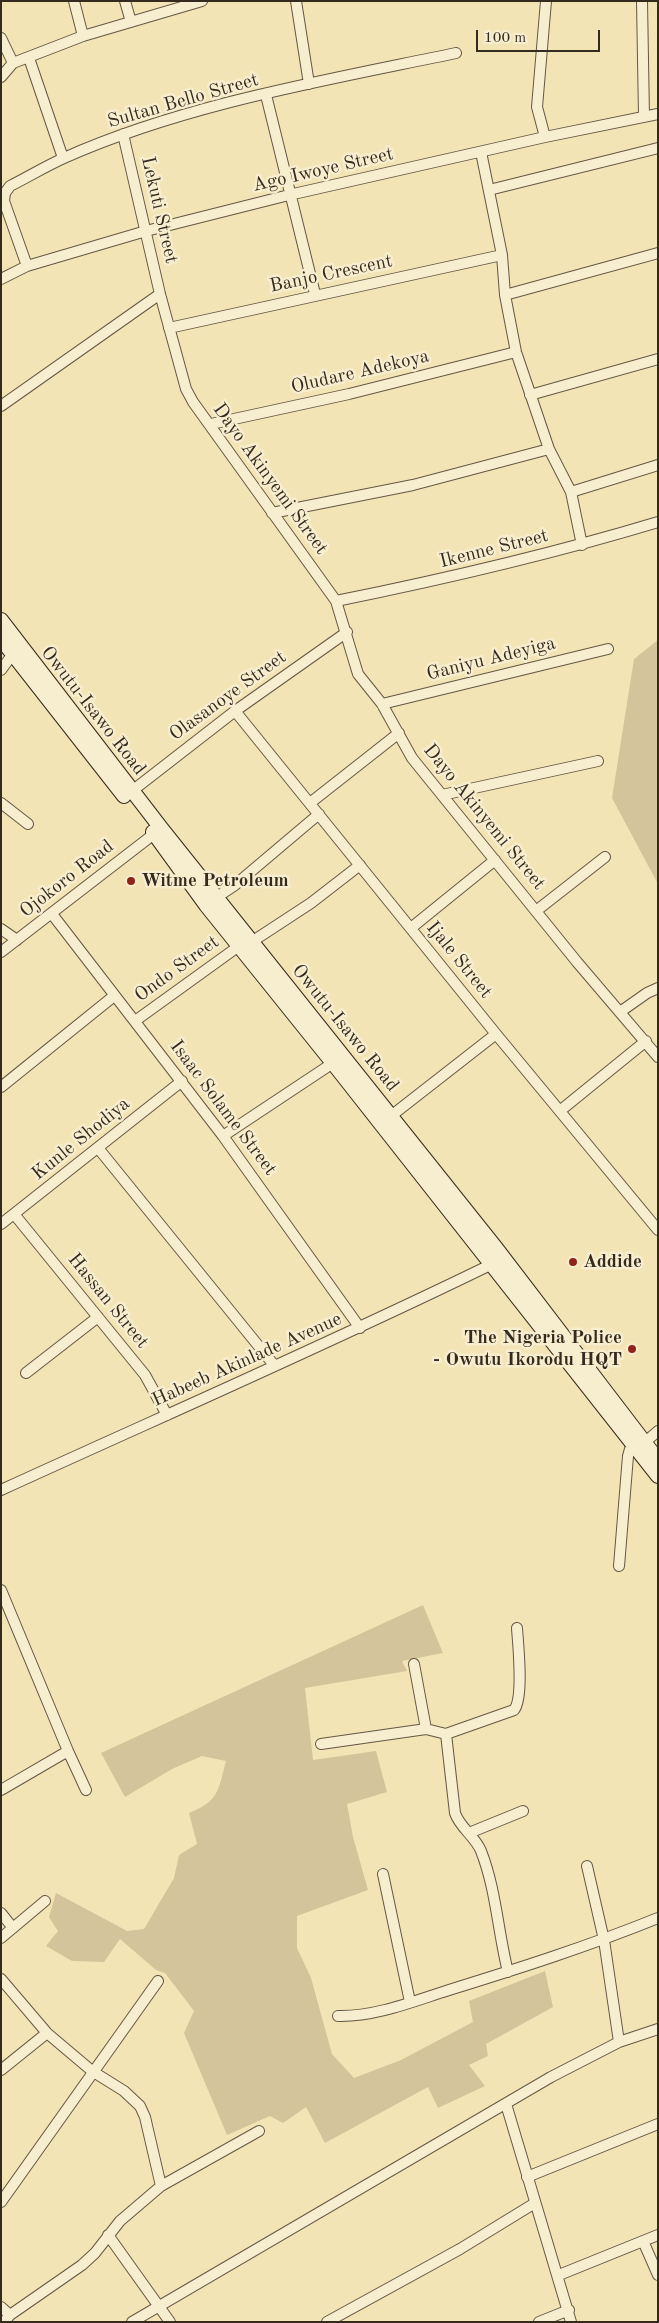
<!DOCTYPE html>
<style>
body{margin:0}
#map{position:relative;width:659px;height:2323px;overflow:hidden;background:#f3e4b5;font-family:"Old Standard TT",serif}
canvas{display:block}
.frame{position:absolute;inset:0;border:2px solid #352a1e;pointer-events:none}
.scale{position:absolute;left:476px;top:30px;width:124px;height:22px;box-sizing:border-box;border:2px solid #352a1e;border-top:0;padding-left:6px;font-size:15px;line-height:18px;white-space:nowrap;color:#352a1e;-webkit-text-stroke:4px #f7edcf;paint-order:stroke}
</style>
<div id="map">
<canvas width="659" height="2323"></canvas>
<div class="frame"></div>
<div class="scale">100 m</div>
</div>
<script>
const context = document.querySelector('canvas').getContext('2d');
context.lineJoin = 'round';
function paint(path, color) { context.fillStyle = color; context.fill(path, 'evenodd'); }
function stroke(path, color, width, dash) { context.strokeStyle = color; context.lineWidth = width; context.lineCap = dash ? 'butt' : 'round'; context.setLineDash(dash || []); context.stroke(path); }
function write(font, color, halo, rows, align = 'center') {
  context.font = font + ' "Old Standard TT",serif'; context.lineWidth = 5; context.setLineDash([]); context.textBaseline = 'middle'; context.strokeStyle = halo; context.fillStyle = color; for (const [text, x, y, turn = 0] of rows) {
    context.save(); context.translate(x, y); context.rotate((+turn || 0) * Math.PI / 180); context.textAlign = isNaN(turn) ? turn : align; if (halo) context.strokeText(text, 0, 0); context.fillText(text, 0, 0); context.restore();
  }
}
const green = new Path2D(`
 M658,640V884L612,798L634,659Z
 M423,1605L443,1653L402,1661L407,1671L305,1688L313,1760L376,1751L387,1792L347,1804L353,1837L368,1890L297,1916V1948L311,1978L332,2054L354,2078L401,2060L473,2022L469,2001L545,1971L553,2007L486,2044L488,2056L469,2065L485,2086L438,2108L428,2087L325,2143L306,2107L283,2123L270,2116L227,2135L184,2033L194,2011L165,1973L156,1970L120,1939L104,1962L72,1961L46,1946L58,1931L49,1917L56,1893L127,1931L144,1929L174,1878L179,1855L197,1844L189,1813C219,1801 218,1791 226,1761L202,1756L172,1769L125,1797L101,1753Z`);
const street = new Path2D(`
 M74,1L83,36
 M125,1L131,22
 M296,1L309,84
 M642,1L644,117
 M1,38L13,63
 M29,58L63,158
 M1,77L13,63L83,36L202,1
 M266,95L315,294
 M123,134L160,294L186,389L193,402L336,601L358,674L382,704L412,758L577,962L658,1057
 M545,137L537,107L546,1
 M481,152L502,255L505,295L516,352L549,449L571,492L582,545
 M489,190L658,148
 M27,266L4,201L5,193L10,186C28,177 46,166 64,158C185,104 327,80 456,53
 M1,279L27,266L146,231L289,195L545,137L658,114
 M505,295L658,253
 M169,328L502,255
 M530,395L658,359
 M1,406L160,294
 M211,424L349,394L516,352
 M571,492L658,465
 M272,513L413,485L549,449
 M336,601C445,579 552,554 658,522
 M1,670L12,655
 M382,704L608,649
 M235,711L496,1034L658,1230
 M132,791L235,711L347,632
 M442,795L598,761
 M1,803L28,824
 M310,803L399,733
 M217,897L235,885L319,814
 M536,911L605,857
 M52,914L223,1136L360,1328
 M411,928L495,860
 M1,929L17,940
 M253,941L311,903L360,865
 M1,952L154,834
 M620,1012L647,993L658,988
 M135,1021L239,946
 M1,1087L114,996
 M561,1110L646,1041
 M391,1116L496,1034
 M223,1136L333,1063
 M98,1148L274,1365
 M14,1214L145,1375L167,1415
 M1,1224L182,1081
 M26,1373L98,1317
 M644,1443L658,1431
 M1,1490C163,1416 326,1345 486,1267L492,1256
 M619,1566L628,1456L630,1449L635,1448
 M1,1590L68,1751L86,1790
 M414,1664L426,1729
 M446,1734L455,1813C460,1828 475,1836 481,1851C496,1889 498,1932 508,1972
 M321,1744L426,1729L446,1734L514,1710C524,1698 518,1644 517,1628
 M1,1790L68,1751
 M469,1833L523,1811
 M587,1866L604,1940L619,2042
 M383,1874L410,2002
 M1,1913L13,1928
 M1,1938L45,1901
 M1,1979L47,2033L92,2071L124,2091L140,2106L145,2117L161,2186
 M338,2016C375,2017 414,2001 449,1990C520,1968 589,1946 658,1918
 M1,2070L47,2033
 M506,2104L571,2322
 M527,2177L658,2124
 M1,2202L158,1981
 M108,2235L170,2322
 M643,2241L658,2275
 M559,2275L658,2235
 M1,2307L10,2315
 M4,2322L10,2315L82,2265L95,2253L120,2221L161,2186L259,2131
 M132,2322L551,2077L619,2042L658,2029
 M327,2322L460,2249L535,2203
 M539,2322L569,2310`);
const secondary = new Path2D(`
 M1,620L161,828L496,1248L658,1460
 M1,639L124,796
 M153,832L206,905L333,1063L658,1476`);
const markers = [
 [131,881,5,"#8f2418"],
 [573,1262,5,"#8f2418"],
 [632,1349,5,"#8f2418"]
];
const streetNames = [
 ["Sultan Bello Street",183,101,-16],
 ["Ago Iwoye Street",323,170,-13],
 ["Lekuti Street",159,210,77],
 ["Banjo Crescent",331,274,-12],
 ["Oludare Adekoya",360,372,-13],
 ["Dayo Akinyemi Street",270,479,54],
 ["Ikenne Street",494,549,-14],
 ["Ganiyu Adeyiga",491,659,-14],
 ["Olasanoye Street",228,696,-36],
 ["Owutu-Isawo Road",93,711,52],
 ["Dayo Akinyemi Street",484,817,51],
 ["Ojokoro Road",67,879,-38],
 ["Ijale Street",459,960,51],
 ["Ondo Street",177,969,-36],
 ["Owutu-Isawo Road",345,1028,51],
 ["Isaac Solame Street",223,1108,53],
 ["Kunle Shodiya",81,1139,-39],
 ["Hassan Street",108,1301,51],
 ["Habeeb Akinlade Avenue",247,1360,-24]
];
const poiNames = [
 ["Witme Petroleum",141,881],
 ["Addide",583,1262],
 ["The Nigeria Police",622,1338,"right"],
 ["- Owutu Ikorodu HQT",622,1360,"right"]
];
paint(green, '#d3c49b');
stroke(street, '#645844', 12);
stroke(secondary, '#352a1e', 16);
stroke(street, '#f7edcf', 10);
stroke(secondary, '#f7edcf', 14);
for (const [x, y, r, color] of markers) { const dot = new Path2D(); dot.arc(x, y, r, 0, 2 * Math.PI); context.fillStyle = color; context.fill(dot); stroke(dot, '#f7edcf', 2); }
write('19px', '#352a1e', '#f7edcf', streetNames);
write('bold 19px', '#352a1e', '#f7edcf', poiNames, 'left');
</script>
